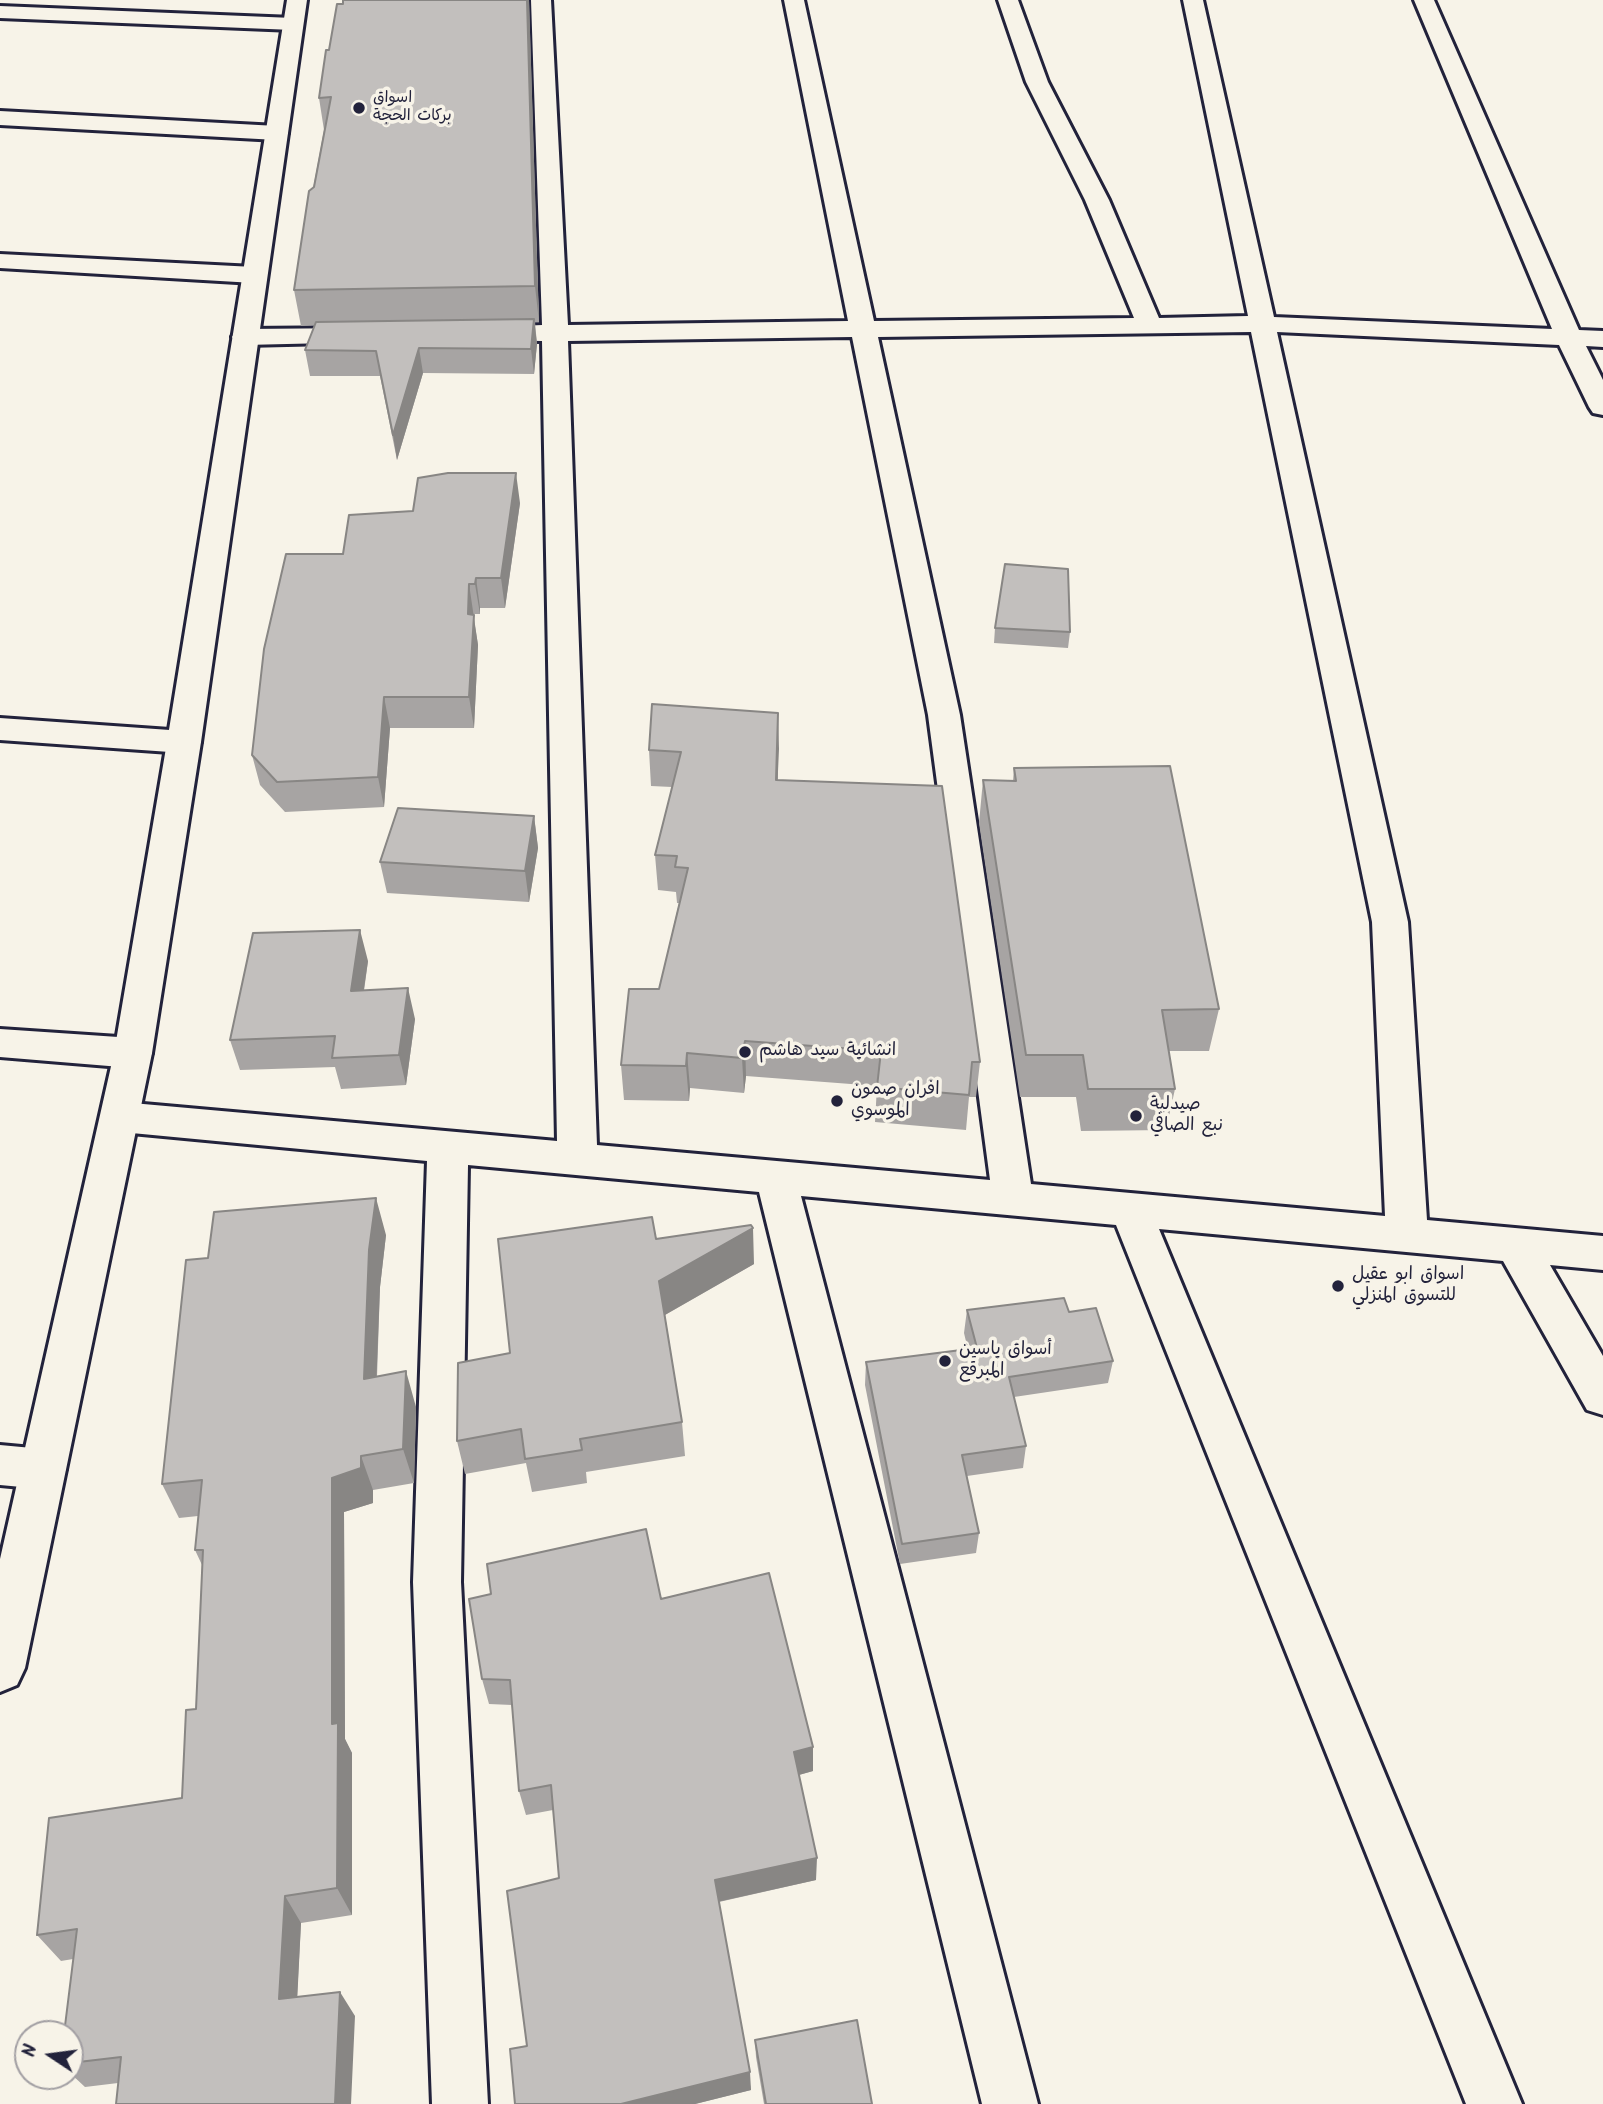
<!DOCTYPE html>
<meta charset="utf-8">
<style>
body{margin:0}
#map{position:relative;width:1603px;height:2104px;overflow:hidden;background:#f7f3e8;font-family:Kalam,sans-serif}
canvas{display:block}
.north{position:absolute;left:14px;top:2020px;width:70px;height:70px;box-sizing:border-box;background:#f7f3e8;border:2px solid #a29fa3;border-radius:50%;rotate:283deg;font-size:19px;font-weight:700;line-height:28px;text-align:center;color:#22223b}
.north::after{content:'';display:block;margin:auto;width:24px;height:32px;background:#22223b;clip-path:polygon(50% 0,100% 100%,50% 72%,0 100%)}
</style>
<div id="map">
<canvas width="1603" height="2104"></canvas>
<div class="north">N</div>
</div>
<script>
const context = document.querySelector('canvas').getContext('2d');
context.lineJoin = 'round';
function stroke(path, color, width, dash) { context.strokeStyle = color; context.lineWidth = width; context.lineCap = dash ? 'butt' : 'round'; context.setLineDash(dash || []); context.stroke(path); }
function paint(path, color) { context.fillStyle = color; context.fill(path, 'evenodd'); }
function write(font, color, halo, rows, align = 'center') {
  context.font = font + ' Kalam,"Playpen Sans Arabic",sans-serif'; context.lineWidth = 7; context.setLineDash([]); context.textBaseline = 'middle'; context.strokeStyle = halo; context.fillStyle = color; for (const [text, x, y, turn = 0] of rows) {
    context.save(); context.translate(x, y); context.rotate((+turn || 0) * Math.PI / 180); context.textAlign = isNaN(turn) ? turn : align; if (halo) context.strokeText(text, 0, 0); context.fillText(text, 0, 0); context.restore();
  }
}
const minor = new Path2D(`
 M531,0H551L568,325L848,321L784,0H804L874,321L1134,318L1085,200L1026,82L998,0H1018L1048,82L1109,200L1159,318L1248,316L1183,0H1203L1274,317L1552,329L1414,0H1434L1579,330L1603,331V347L1586,346L1603,380V415L1593,413L1589,407L1559,345L1277,332L1408,922L1427,1220L1603,1236V1270L1550,1265L1603,1356V1415L1587,1410L1503,1261L1159,1229L1522,2104H1466L1116,1225L801,1196L1038,2104H982L759,1192L468,1165L461,1582L488,2104H432L413,1582L427,1161L121,1132L107,1128L101,1117L107,1106L121,1102L557,1141L542,341L476,340L472,334L476,328L542,325ZM1251,332L1372,922L1385,1216L1031,1184L960,715L878,337ZM852,337L928,715L990,1180L597,1145L568,341Z
 M0,6L293,18L300,20L303,24L300,28L293,30L0,18Z
 M0,111L277,126L285,128L288,133L285,138L277,140L0,125Z
 M0,254L254,267L263,270L267,275L263,280L254,283L0,268Z
 M362,328L371,330L375,336L371,342L245,345L236,343L232,337L236,331L245,329Z
 M0,718L184,731L196,734L201,742L196,750L184,753L0,740Z
 M0,1029L133,1038L147,1043L152,1053L147,1063L133,1068L0,1057Z
 M0,1445L43,1449L59,1455L66,1469L59,1483L43,1489L0,1485Z`);
const tertiary = new Path2D(`
 M287,0H307L201,742L152,1053L25,1668L17,1685L0,1692V1559L114,1053L167,742Z`);
const wall = new Path2D(`
 M343,0H529L539,322H535L537,344L534,374L423,373L397,460L380,376H310L305,350L315,325L301,326L294,290L324,130L319,98L329,50Z
 M520,503L505,608H480V614H473L478,645L474,728H390L384,807L285,812L260,785L252,755L343,554Z
 M995,628L1070,632L1068,648L994,643Z
 M778,713V780L980,1062L976,1097H969L966,1130L875,1122L877,1086L746,1076L744,1093L690,1088L689,1101L624,1100L621,1065L659,989L679,903H677L676,892L658,890L655,855L672,787L651,786L649,750Z
 M1014,768L1219,1009L1209,1051H1169L1175,1089L1166,1130L1081,1131L1076,1097H1020L979,823L983,780L1013,781Z
 M534,816L538,848L529,902L387,893L380,862Z
 M368,961L364,991L415,1019L406,1085L341,1089L335,1067L240,1070L230,1040Z
 M386,1235L380,1287L377,1377L416,1407L414,1483L373,1490V1503L344,1512L345,1739L352,1753V1915L301,1923L297,1997L355,2016L118,2083L85,2087L70,2073V2034L73,1959L61,1961L37,1935L182,1798L196,1709L202,1565L195,1550L198,1516L179,1518L162,1484L208,1258Z
 M656,1239L754,1264L665,1315L682,1422L685,1456L586,1472L587,1483L532,1492L526,1463L465,1474L457,1441L510,1353Z
 M967,1310L1069,1312L1113,1361L1108,1383L1014,1397L1026,1446L1023,1468L967,1476L979,1533L976,1553L900,1564L865,1385L866,1362L968,1350L964,1333Z
 M661,1599L813,1771L799,1775L816,1880L719,1902L751,2090L695,2104H515L559,1878L553,1810L526,1815L519,1791L512,1705L489,1704L482,1679Z
 M755,2040L872,2104H764L756,2057Z`);
const shadedWall = new Path2D(`
 M527,0H529L539,322L535,286Z
 M534,319L537,344L534,374L531,349Z
 M419,348L423,373L397,460L393,435Z
 M516,473L520,503L505,608L501,578Z
 M476,578L480,608V614L475,584Z
 M469,584L478,645L474,728L469,697Z
 M384,697L390,728L384,807L378,777Z
 M778,713L779,749L776,816V780Z
 M534,816L538,848L529,902L525,871Z
 M360,930L368,961L359,1022L351,991Z
 M408,988L415,1019L406,1085L399,1055Z
 M745,1041L746,1076L744,1093L742,1058Z
 M687,1053L690,1088L689,1101L686,1066Z
 M376,1198L386,1235L380,1287L375,1415L364,1379L369,1250Z
 M753,1228L754,1264L663,1316L659,1281Z
 M406,1371L416,1407L414,1483L403,1449Z
 M361,1456L373,1490V1503L344,1512L345,1739L352,1753V1915L337,1888L332,1724V1478Z
 M813,1747V1771L795,1776L794,1752Z
 M817,1858L816,1880L717,1902L715,1880Z
 M285,1896L301,1923L296,2023L279,1999Z
 M340,1992L355,2016L351,2104H335Z
 M750,2072L751,2090L695,2104H621Z`);
const building = new Path2D(`
 M343,0H527L535,286L294,290L309,191L314,187L331,97L319,98L326,50H329L337,4H343Z
 M534,319L531,349L419,348L393,435L376,351L305,350L316,322Z
 M448,473H516L501,578H476L475,584H469L468,614L474,615L469,697H384L378,777L277,782L252,755L264,649L286,554H343L349,515L413,511L418,478Z
 M1005,564L1068,569L1070,632L995,628Z
 M652,704L778,713L776,780L942,786L980,1062H972L969,1095L877,1087L881,1051L745,1041L742,1058L687,1053L686,1066L621,1065L629,989H659L688,868L675,867L677,856L655,855L681,752L649,750Z
 M1170,766L1219,1009L1162,1010L1175,1089H1088L1083,1055H1026L983,780L1016,781L1014,768Z
 M398,808L534,816L525,871L380,862Z
 M360,930L351,991L408,988L399,1055L332,1058L335,1036L230,1040L253,933Z
 M376,1198L369,1250L364,1379L406,1371L403,1449L361,1456V1468L332,1478V1724L338,1723L337,1888L285,1896L279,1999L340,1992L335,2104H116L121,2057L70,2063V2034H64L77,1929L37,1935L49,1818L182,1798L186,1710L196,1709L203,1550H195L202,1480L162,1484L186,1260L208,1258L214,1212Z
 M652,1217L656,1239L751,1225L753,1228L659,1281L682,1422L580,1439L582,1450L525,1459L521,1429L457,1441L458,1363L510,1353L498,1239Z
 M1064,1298L1069,1312L1096,1308L1113,1361L1009,1377L1026,1446L962,1455L979,1533L902,1544L866,1362L977,1348L967,1310Z
 M646,1529L661,1599L769,1573L813,1747L794,1752L817,1858L715,1880L750,2072L621,2104H515L510,2049L527,2046L507,1891L559,1878L551,1785L519,1791L510,1680L482,1679L469,1599L491,1594L487,1564Z
 M857,2020L872,2104H766L755,2040Z`);
const markers = [
 [359,108,7,"#22223b"],
 [745,1052,7,"#22223b"],
 [837,1101,7,"#22223b"],
 [1136,1116,7,"#22223b"],
 [1338,1286,7,"#22223b"],
 [945,1361,7,"#22223b"]
];
const farPoinames = [
 ["اسواق",373,99],
 ["بركات الحجة",373,117]
];
const poiNames = [
 ["انشائية سيد هاشم",759,1052],
 ["افران صمون",851,1091],
 ["الموسوي",851,1112],
 ["صيدلية",1150,1106],
 ["نبع الصافي",1150,1127],
 ["اسواق ابو عقيل",1352,1276],
 ["للتسوق المنزلي",1352,1297],
 ["أسواق ياسين",959,1351],
 ["المبرقع",959,1372]
];
stroke(minor, '#22223b', 6);
stroke(tertiary, '#22223b', 6);
paint(minor, '#f7f3e8');
paint(tertiary, '#f7f3e8');
paint(wall, '#a7a4a3');
paint(shadedWall, '#888684');
paint(building, '#c2bfbd');
stroke(building, '#888684', 2);
for (const [x, y, r, color] of markers) { const dot = new Path2D(); dot.arc(x, y, r, 0, 2 * Math.PI); context.fillStyle = color; context.fill(dot); stroke(dot, '#f7f3e8', 2.5); }
write('16px', '#22223b', '#f7f3e8', farPoinames, 'left');
write('18px', '#22223b', '#f7f3e8', poiNames, 'left');
</script>
